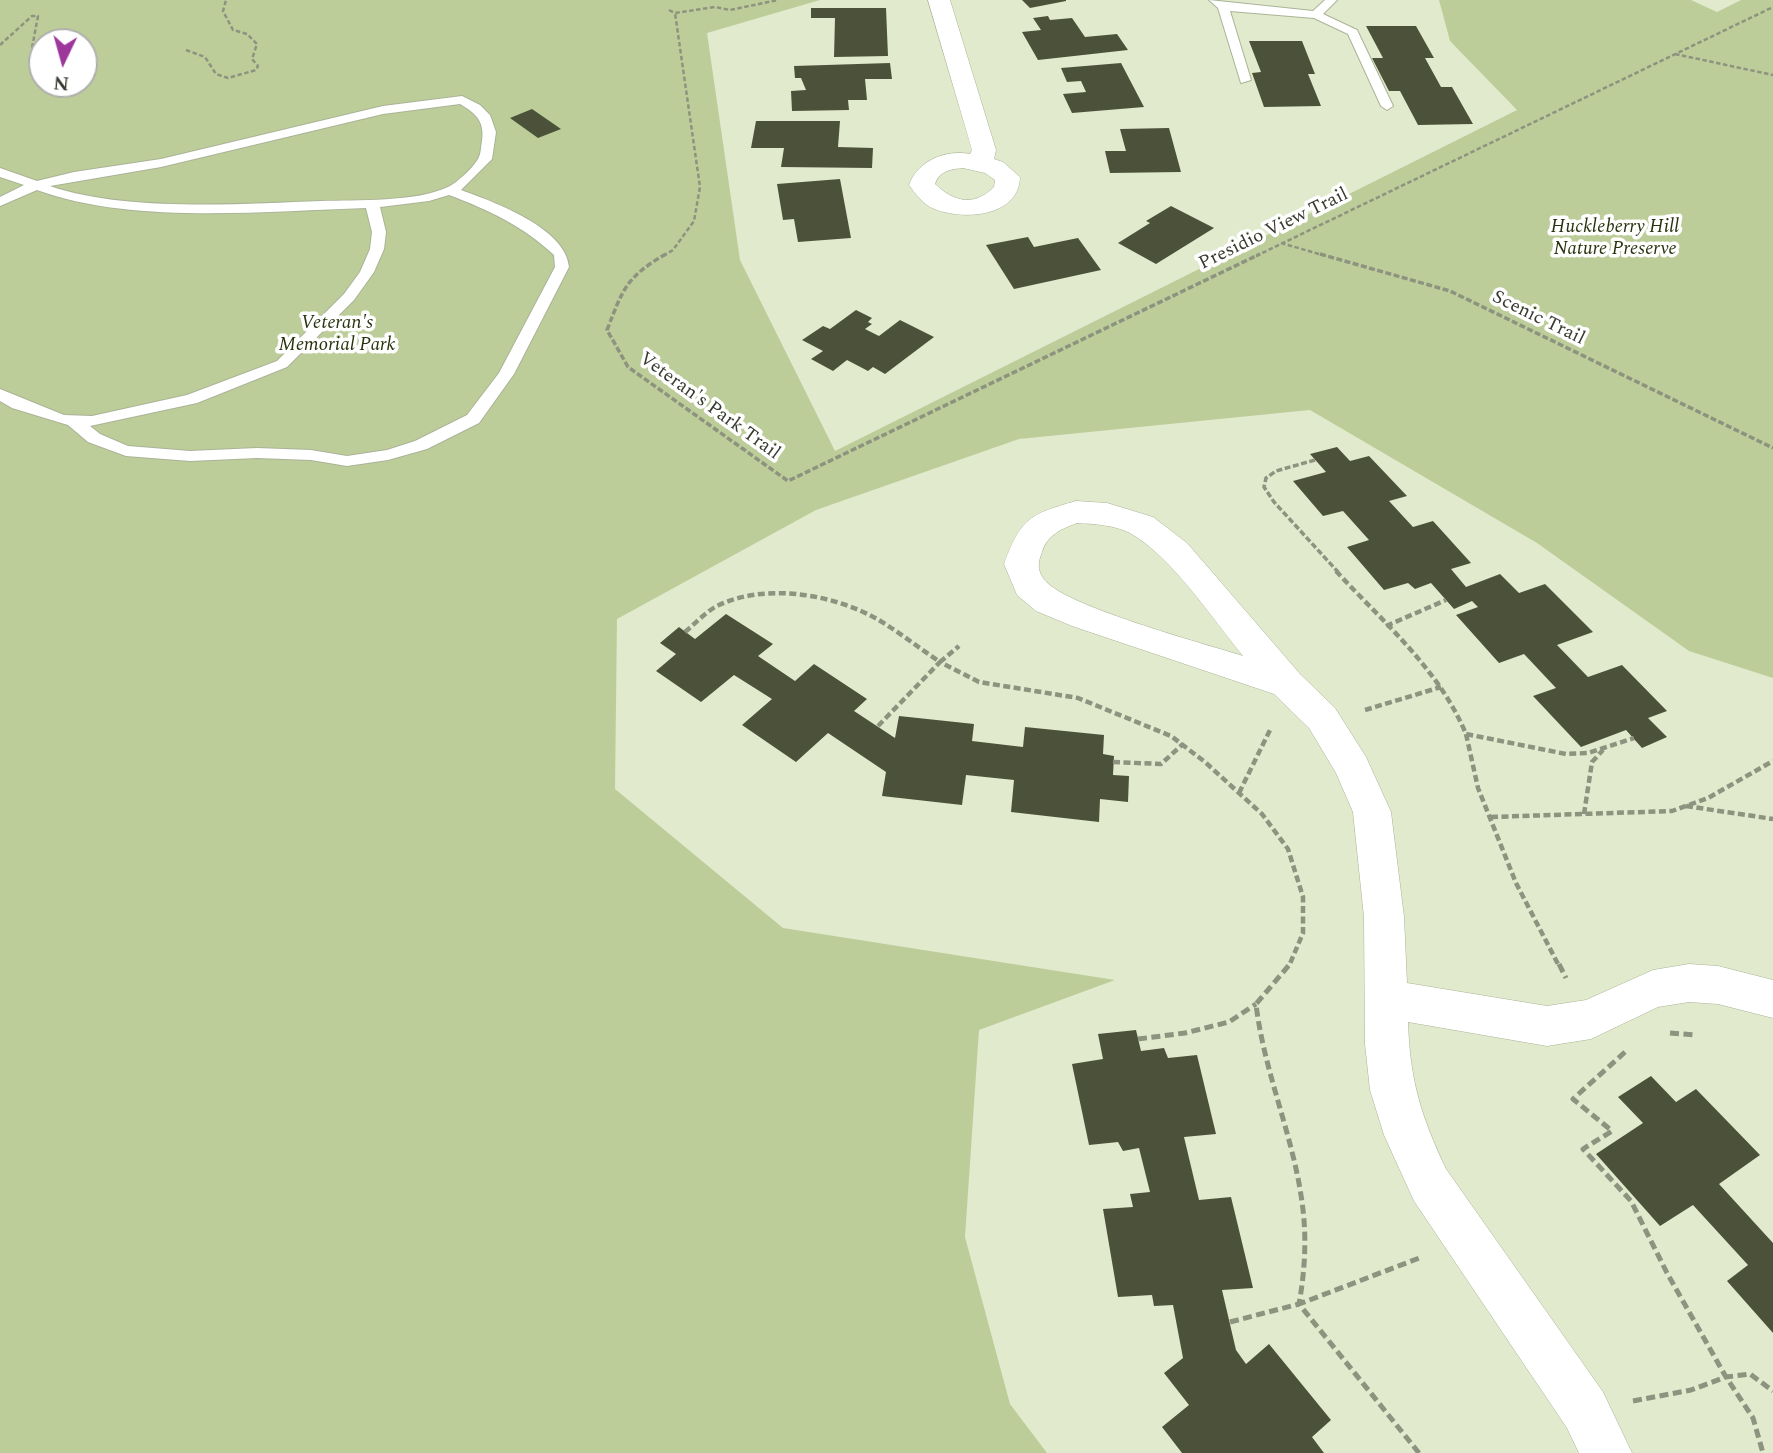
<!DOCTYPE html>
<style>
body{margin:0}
#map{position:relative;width:1773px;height:1453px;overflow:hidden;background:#e1eacd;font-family:Spectral,serif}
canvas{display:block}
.north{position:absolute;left:28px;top:28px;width:70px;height:70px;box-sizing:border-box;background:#fff;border:2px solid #afb0ac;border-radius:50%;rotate:185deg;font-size:19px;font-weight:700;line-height:28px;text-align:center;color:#373a2f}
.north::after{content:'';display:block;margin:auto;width:24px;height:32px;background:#9d379c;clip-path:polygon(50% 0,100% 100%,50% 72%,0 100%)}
</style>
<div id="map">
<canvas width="1773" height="1453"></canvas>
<div class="north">N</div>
</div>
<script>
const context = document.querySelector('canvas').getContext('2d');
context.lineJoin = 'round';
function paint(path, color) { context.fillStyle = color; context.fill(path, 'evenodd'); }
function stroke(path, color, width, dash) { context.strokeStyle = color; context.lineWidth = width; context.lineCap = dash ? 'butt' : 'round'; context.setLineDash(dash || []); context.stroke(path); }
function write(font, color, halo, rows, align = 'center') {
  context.font = font + ' Spectral,serif'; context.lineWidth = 7; context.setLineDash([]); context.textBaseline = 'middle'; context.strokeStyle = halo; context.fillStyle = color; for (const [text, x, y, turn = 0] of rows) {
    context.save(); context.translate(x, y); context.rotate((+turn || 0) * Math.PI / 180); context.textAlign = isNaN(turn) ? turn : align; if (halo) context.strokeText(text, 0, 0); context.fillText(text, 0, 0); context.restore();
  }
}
const green = new Path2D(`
 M0,0H820L707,33L740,260L835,451L1517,110L1450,41L1439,0H1691L1717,12L1741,0H1773V678L1689,651L1537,543L1310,410L1019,439L816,510L617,619L615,789L783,928L1115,980L979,1030L965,1237L1010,1404L1047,1453H0ZM42,42H84V84H42Z`);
const building = new Path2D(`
 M1022,0H1066V1L1030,8Z
 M811,8H886L888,56L834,57L835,18H811Z
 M1048,16L1050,20L1072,18L1085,37L1117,34L1128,50L1038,60L1022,32L1041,30L1033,18Z
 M1366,26H1416L1434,58H1425L1441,87H1452L1473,124L1418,125L1400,91H1389L1372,58H1383Z
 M1249,41H1302L1315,74H1308L1321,106L1264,107L1252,73L1261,72Z
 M890,63L892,79H865L867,100H848L849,110L792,111L791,91L806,90L801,78H795L794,66Z
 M1121,63L1144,107L1072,113L1063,94L1086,92L1081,81L1067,82L1061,68Z
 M532,109L561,129L538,138L510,118Z
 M756,121H840L838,147L873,148L872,168L781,167L784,148H751Z
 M1169,128L1181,172L1110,173L1105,151H1126L1120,129Z
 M840,179L851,238L798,242L794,219L783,220L777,184Z
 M1171,206L1214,228L1156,264L1118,243L1150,223L1146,221Z
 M1028,237L1034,247L1078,238L1101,270L1014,289L986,245Z
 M856,310L872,318L868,322L872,324L865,329L879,336L900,320L934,337L885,374L873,367L868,371L847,360L833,371L811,359L823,351L802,340L823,326L830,329Z
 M1337,447L1350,461L1369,456L1407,496L1389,501L1413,527L1433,521L1471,563L1451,569L1466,587L1500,574L1519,593L1545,584L1593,632L1557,645L1588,677L1622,665L1667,711L1648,718L1667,737L1642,748L1626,730L1581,747L1533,696L1556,688L1524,654L1499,663L1456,615L1478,607L1472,601L1454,609L1431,583L1415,589L1408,583L1384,590L1347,547L1369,540L1343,511L1323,516L1293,481L1326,472L1310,454Z
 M726,614L773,644L758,656L795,681L814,664L867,699L854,711L895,738L899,716L974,724L972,741L1023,747L1025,727L1104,735L1103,754L1114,756L1113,775L1129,776L1128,802L1100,799L1099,822L1011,812L1014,780L966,775L962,805L882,796L886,772L828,733L796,762L742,725L772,699L734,675L701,702L656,671L676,654L660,643L679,627L695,639Z
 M1136,1030L1141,1051L1164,1048L1168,1058L1197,1055L1216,1134L1184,1137L1199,1200L1231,1197L1253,1288L1222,1290L1236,1350L1246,1364L1269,1344L1331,1420L1312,1437L1324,1453H1182L1162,1427L1189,1405L1164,1373L1183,1358L1173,1305L1154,1306L1152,1295L1118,1297L1103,1209L1133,1207L1130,1194L1150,1192L1139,1148L1123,1151L1118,1142L1089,1145L1072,1064L1103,1059L1098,1034Z
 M1651,1076L1676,1102L1696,1089L1760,1155L1719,1184L1773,1243V1333L1727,1281L1748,1265L1693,1205L1660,1226L1596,1154L1643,1123L1618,1097Z`);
const pathFar3 = new Path2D(`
 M669,10L675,13L715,7L730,10L778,0
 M0,45L32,16H38L32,48
 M186,50L205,57L216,74L228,78L256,70L258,66L252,59L257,44L247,34L233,30L223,11L226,0
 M1675,54L1773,75
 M1281,243L1326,256
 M663,256L673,250L694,221L700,187L675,13
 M1256,256L1773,7`);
const pathFar2 = new Path2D(`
 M666,254C626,277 623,289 607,330L628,367L788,481L1260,254
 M1320,254L1450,291L1773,448
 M1315,460L1276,471L1266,478L1264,487L1274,502L1338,572`);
const pathFar1 = new Path2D(`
 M1336,571C1383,622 1439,669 1466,734L1566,754L1588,753L1634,738
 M1386,626L1446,600
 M685,632C696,623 706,611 719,605C766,583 833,594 877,619C899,632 919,648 940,662L959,646
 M1365,710L1441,687
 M878,726L940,662L979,682L1078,698L1171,736L1205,762L1262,814L1288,849L1303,897V933L1289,966
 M1466,734L1478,788L1516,883L1559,966
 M1113,762L1161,764L1183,744
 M1239,793L1270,730
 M1686,806L1773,819
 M1584,814L1592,762L1603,750
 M1491,817L1672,811L1708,798L1773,761`);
const path = new Path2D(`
 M1559,964L1566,978
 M1670,1033L1696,1035
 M1138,1039L1185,1033L1229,1022L1256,1004
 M1625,1052L1573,1099L1612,1131L1583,1149L1631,1201L1667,1273L1726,1377L1753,1418L1763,1453
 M1230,1322L1299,1304C1305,1270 1307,1237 1302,1202C1293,1135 1264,1072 1256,1004L1290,964
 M1633,1401L1691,1390L1726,1377L1750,1374L1773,1391
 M1419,1453L1299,1304L1422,1257`);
const service = new Path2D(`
 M1209,0L1313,11L1325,0H1337L1323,14L1357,30L1393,106L1387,110L1381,106L1348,34L1314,18L1230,11L1251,80L1241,83L1218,8Z
 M462,96L480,105L490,115L496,132L492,159L461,190C494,202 566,228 569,267L514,374L479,423L427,449L388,460L347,466L311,460L257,458L190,461L126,456L88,442L68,425L12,408L0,401V389L64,415L92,416L187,395L277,361L344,294L360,272L370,249L372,232L366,208C264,211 133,225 37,190L0,206V197L24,185L0,177V168L37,181L74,172L161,159L383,106ZM460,104C476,113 485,122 482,141C481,146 481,153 479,157C475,166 457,183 448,187C417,202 356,200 321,201C241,204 125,212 50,186L161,167L383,114ZM449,195C489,210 523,226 554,255L555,267L499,373L467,415L415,441L387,450L347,456L311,450L257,448L190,451L128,446L100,434L90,426L197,403L287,367L354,300L374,272L384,249L386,232L380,207L429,201Z`);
const minor = new Path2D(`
 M928,0H950L996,150L994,159L1003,162L1020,177C1019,218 961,221 932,208C923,204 915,193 909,185C917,161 946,149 970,154L972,150ZM963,168L985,173L995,180L994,187C974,207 954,202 935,184C939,171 951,169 963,168Z
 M1076,501L1107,503L1153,517L1187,543L1300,674L1335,708L1366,757L1391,812L1404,917L1407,983L1547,1006L1586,1000L1653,970L1689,964L1718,966L1773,980V1018L1718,1004L1689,1002L1658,1007L1591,1039L1547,1046L1408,1022C1410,1081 1421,1116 1446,1169L1603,1392L1632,1453H1579L1567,1428L1414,1201L1384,1135L1370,1090L1365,1044L1364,917L1353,812L1336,773L1309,728L1274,694L1072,626L1036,611L1017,595L1004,564C1021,518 1030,514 1076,501ZM1077,523C1095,524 1114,525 1130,533C1171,556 1213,619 1243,656C1206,644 1059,605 1043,578C1037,569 1038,562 1042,552C1047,535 1061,529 1077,523Z`);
const farParknames = [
 ["Huckleberry Hill",1615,228],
 ["Nature Preserve",1615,250],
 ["Veteran's",337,324],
 ["Memorial Park",337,346]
];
const farStreetnames = [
 ["Presidio View Trail",1274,230,-26],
 ["Scenic Trail",1538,319,26],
 ["Veteran's Park Trail",709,407,36]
];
paint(green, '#bdcd99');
paint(building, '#4b5239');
stroke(service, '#aab397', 2);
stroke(minor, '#aab397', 1);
stroke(pathFar3, '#8d937f', 2.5, [4.5, 2.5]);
stroke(pathFar2, '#8d937f', 3.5, [6, 2.5]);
stroke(pathFar1, '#8d937f', 4.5, [7, 3.5]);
stroke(path, '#8d937f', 5, [9, 4.5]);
paint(service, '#fff');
paint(minor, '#fff');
write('italic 19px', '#28320c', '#fff', farParknames);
write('19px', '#373a2f', '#fff', farStreetnames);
</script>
